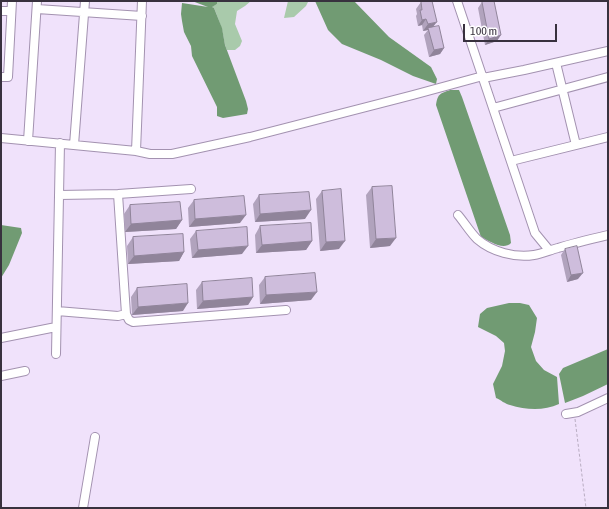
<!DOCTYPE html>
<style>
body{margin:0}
#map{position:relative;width:609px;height:509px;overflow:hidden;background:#f0e2fb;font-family:"Asap Condensed",sans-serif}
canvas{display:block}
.frame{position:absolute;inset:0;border:2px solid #38313e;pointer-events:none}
.scale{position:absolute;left:463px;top:24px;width:94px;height:18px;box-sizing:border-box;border:2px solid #38313e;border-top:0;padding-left:5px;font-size:12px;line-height:14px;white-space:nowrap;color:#38313e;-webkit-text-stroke:3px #fff;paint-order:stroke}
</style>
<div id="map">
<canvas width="609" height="509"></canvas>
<div class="frame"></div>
<div class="scale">100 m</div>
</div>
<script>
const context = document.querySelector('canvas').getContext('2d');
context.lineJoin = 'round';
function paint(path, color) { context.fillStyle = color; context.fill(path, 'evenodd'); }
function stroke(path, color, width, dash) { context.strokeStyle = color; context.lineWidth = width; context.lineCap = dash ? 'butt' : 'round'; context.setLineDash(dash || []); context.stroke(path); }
const green = new Path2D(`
 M217,1H251L245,6L237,11L235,24L242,41L240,46L235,50H227C224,44 224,37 222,30C220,23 217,15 214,8L211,7L217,4Z
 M288,1H308V2L306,6L294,17L284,18Z`);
const water = new Path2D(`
 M192,1H217V4L212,7L214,8L222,28L225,45L246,101L248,109L247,114L223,118L217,116V107L192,56L191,46L184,32L182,21L181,14L182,3L208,7Z
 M315,1H354L389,37L431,67L437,79L436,84L413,76L381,60L342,44L328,30Z
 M450,90H459L462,97L510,235L511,243C503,251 490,241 481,237L436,105C438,94 439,94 450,90Z
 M1,225L21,228L22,233L9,265L1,278Z
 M509,303H520L529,305L537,318L535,332L531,347L536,361L544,370L557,377L559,404C544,411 526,410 510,405C505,404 501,400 496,398L493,384L502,366L505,351L504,343L496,336L478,327L480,314L487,308Z
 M608,349V384L583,396L565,403L559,374L563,368Z`);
const path = new Path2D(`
 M575,419L586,508`);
const minor = new Path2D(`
 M457,1L535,233L549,250
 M37,9L142,16
 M1,11H11
 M556,63L576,145
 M1,77H8L12,1
 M483,78L524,70L608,51
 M493,108L608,77
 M1,138L136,151L150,154H172L250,137L413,95L483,76
 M28,141L37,1
 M74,145L85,1
 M136,151L142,1
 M511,161L608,137
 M118,194L126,314L129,320L133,322L286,310
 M59,195L118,194L191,189
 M458,215C464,222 470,232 477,239C492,252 515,258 534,255C542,254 550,250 558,248C574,243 591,239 608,235
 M57,311L118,316L126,314
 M1,338L56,327
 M56,354L60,143
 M1,376L25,371
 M566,414L578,412L608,398
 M83,508L95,437`);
const wall = new Path2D(`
 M421,2L444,48L440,54L429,57L424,35L428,30L423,31L422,25L418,26L416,16L417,14L416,9Z
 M482,2L497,41L485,45L478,8Z
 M372,187L390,246L370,248L366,195Z
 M322,191L339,249L320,251L316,199Z
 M259,195L305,219L255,222L253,204Z
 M194,200L240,223L189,227L188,208Z
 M130,205L182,220L176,229L125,232L124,214Z
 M260,226L312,241L306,250L256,253L255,235Z
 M196,231L242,254L192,258L190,239Z
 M133,237L184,252L179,261L128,264L127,246Z
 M565,249L578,279L567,282L561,255Z
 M265,277L311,300L260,304L259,285Z
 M202,282L253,297L248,305L197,309L196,290Z
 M137,288L183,311L132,315L131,297Z`);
const shadedWall = new Path2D(`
 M426,19L422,25L418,26L422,20Z
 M437,22L432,28H428V30L423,31L428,24Z
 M501,35L497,41L485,45L489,39Z
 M444,48L440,54L429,57L434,50Z
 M311,210L305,219L255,222L260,214Z
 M246,215L240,223L189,227L195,219Z
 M182,220L176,229L125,232L131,224Z
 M396,238L390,246L370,248L376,239Z
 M312,241L306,250L256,253L262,245Z
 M345,241L339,249L320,251L326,242Z
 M248,246L242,254L192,258L198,250Z
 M184,252L179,261L128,264L134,256Z
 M583,273L578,279L567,282L571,275Z
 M317,292L311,300L260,304L266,295Z
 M253,297L248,305L197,309L203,301Z
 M188,303L183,311L132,315L138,307Z`);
const building = new Path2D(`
 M426,1H432L437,22L428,24L426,19L422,20L420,10H422L421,2Z
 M486,1H494L501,35L489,39L482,2Z
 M439,26L444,48L434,50L428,28Z
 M392,186L396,238L376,239L372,187Z
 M341,189L345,241L326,242L322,191Z
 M309,192L311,210L260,214L259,195Z
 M244,196L246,215L195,219L194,200Z
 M180,202L182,220L131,224L130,205Z
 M311,223L312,241L262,245L260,226Z
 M247,227L248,246L198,250L196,231Z
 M183,234L184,252L134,256L133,237Z
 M577,246L583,273L571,275L565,249Z
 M315,273L317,292L266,295L265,277Z
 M252,278L253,297L203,301L202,282Z
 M187,284L188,303L138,307L137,288Z`);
paint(green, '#a9caab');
paint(water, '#719b73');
stroke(minor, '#a392b0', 10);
stroke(path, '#b8acc1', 1, [3, 2]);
stroke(minor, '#fff', 8);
paint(wall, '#b1a3bd');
paint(shadedWall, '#90849a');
paint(building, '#cebddc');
stroke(building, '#90849a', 1);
</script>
